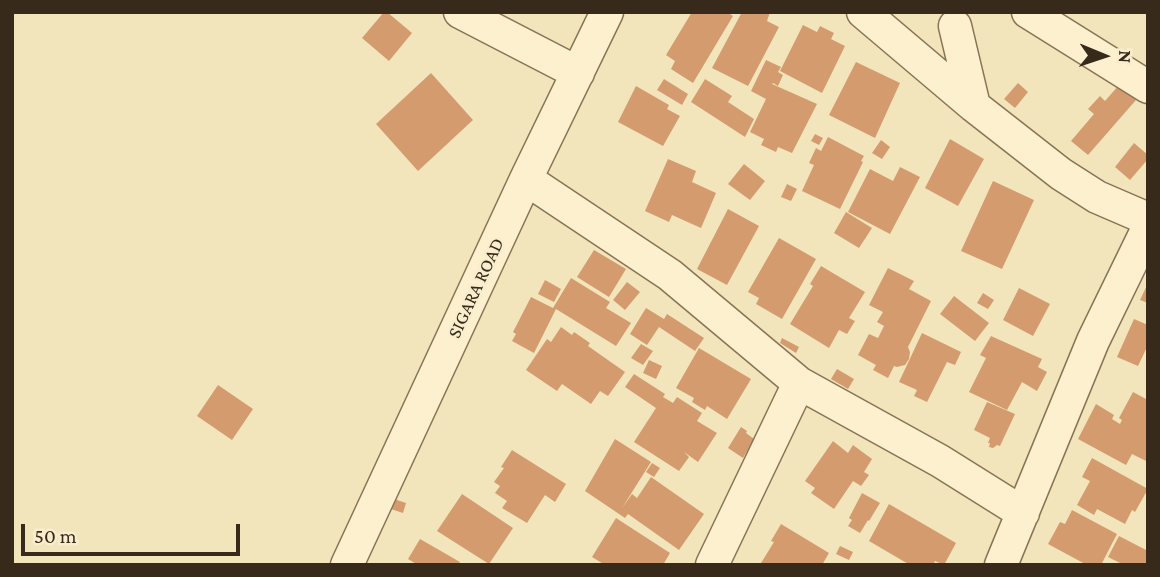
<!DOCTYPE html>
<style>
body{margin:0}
#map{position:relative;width:1160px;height:577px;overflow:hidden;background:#f2e4bb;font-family:"Crimson Pro",serif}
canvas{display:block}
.frame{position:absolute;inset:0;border:14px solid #382a1a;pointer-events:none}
.north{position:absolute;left:1069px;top:21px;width:70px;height:70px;-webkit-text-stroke:5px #f8edcc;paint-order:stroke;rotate:92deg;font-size:19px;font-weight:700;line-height:28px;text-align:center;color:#382a1a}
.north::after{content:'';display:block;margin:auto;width:24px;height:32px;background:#382a1a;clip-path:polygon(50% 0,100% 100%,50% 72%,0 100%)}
.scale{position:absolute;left:21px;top:524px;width:219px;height:32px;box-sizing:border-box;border:4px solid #382a1a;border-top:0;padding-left:9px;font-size:21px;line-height:24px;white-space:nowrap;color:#382a1a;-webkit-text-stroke:5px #f8edcc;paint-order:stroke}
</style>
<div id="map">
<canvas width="1160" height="577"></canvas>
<div class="frame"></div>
<div class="north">N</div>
<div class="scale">50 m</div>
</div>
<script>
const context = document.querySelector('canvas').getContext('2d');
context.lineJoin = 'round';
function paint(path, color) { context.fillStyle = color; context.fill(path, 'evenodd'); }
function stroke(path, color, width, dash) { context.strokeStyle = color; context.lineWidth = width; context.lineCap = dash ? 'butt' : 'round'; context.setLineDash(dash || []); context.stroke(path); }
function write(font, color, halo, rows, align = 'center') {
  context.font = font + ' "Crimson Pro",serif'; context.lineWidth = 5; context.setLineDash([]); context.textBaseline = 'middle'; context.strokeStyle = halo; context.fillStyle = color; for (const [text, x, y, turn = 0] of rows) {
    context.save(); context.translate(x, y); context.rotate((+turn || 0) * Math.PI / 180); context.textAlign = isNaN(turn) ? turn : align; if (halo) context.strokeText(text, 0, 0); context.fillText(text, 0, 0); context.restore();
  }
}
const building = new Path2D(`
 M384,12H387L412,33L389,61L362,38Z
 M692,12H727L733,16L693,83L671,69L675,61L666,55Z
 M742,12H770L767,21L779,27L748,86L712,68Z
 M803,25L817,32L820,26L834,33L831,39L845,46L822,93L780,71Z
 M766,60L781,67L778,72L783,75L778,86L773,83L772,84L817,104L792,153L778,147L776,152L761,145L764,139L750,132L766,99L751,91Z
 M856,62L900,83L875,138L829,115Z
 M431,73L473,120L418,171L376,124Z
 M664,79L688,94L682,105L657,90Z
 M705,79L732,96L728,102L754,119L745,137L691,102Z
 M1018,83L1028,92L1015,108L1004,99Z
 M1119,85L1136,100L1088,155L1071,141L1094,114L1088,109L1100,96L1105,101Z
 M636,86L669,105L667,109L680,116L663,146L618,122Z
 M815,134L823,138L819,145L811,141Z
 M828,137L864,156L861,161L863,162L840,209L802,191L814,165L809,163L816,148L821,151Z
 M950,139L984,159L958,206L925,188Z
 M881,140L890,147L882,159L872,153Z
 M1134,143L1148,155V159L1130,180L1115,167Z
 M668,159L696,171L692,182L716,193L701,228L672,215L669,222L645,211Z
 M744,164L765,181L750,200L728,184Z
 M900,167L920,177L890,234L848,212L870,169L893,181Z
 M993,181L1034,200L1002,269L961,251Z
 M787,184L797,189L791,201L781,197Z
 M728,209L759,226L727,285L697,269Z
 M846,212L872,228L859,248L834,233Z
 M779,238L816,259L782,319L756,304L759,298L748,292Z
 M594,250L626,269L609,297L577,277Z
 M821,266L865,292L849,318L855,321L847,334L839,330L829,348L790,324L813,286L810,284Z
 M888,268L914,281L909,289L931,301L908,347L910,352L909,359L905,365L897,367L894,366L888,378L873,370L876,365L858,355L869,334L878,338L884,326L877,322L883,312L869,305Z
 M571,278L610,302L606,308L631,323L616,346L556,309L534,353L512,341L516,334L513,332L531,297L553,308Z
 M545,280L561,289L554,302L538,294Z
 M627,282L640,292L625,310L613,300Z
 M1148,283V303L1140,300Z
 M1019,288L1050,304L1033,336L1003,320Z
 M983,293L994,300L988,309L977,303Z
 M954,296L989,323L975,341L940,314Z
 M646,308L664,319L667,314L704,338L695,351L659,327L647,345L630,334Z
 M1134,319L1148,325V345L1138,366L1117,357Z
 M561,327L572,335L574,332L590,343L588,346L625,372L608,396L600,391L591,404L562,384L557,391L526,370L547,339L551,342Z
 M922,333L961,352L955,365L947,362L927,402L914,396L917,390L899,382Z
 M991,336L1042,359L1038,367L1047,372L1037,391L1022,382L1007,410L969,392L986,358L980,355Z
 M782,338L799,347L796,353L780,343Z
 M641,344L653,351L643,365L631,358Z
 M699,348L751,379L727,419L707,406L705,410L692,402L694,398L676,388Z
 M649,360L662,366L656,379L643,373Z
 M837,369L854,379L848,389L831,379Z
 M634,374L665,394L663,397L673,403L677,397L702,413L697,421L717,433L698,462L684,452L689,457L679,471L634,442L656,408L625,387Z
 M218,385L253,409L232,440L197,416Z
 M1133,392L1148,400V462L1132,454L1126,465L1078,439L1096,404L1114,415L1112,419L1120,424L1122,420L1119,418Z
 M987,402L1015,414L1000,446L997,445L993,448L989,447L990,443H988L990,438L974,430Z
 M741,427L747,431L746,433L754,439L743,458L728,448Z
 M615,439L651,462L622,508L632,494L637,498L651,477L704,514L679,550L628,514L625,518L585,491Z
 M833,441L848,453L853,445L872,459L864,472L869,475L861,486L853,481L834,509L811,493L815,488L805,481Z
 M512,450L566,484L555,502L545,495L527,523L502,508L507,501L495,493L500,486L494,482L504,468L501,467Z
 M1092,458L1148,489L1135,512L1132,510L1125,524L1097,509L1094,515L1077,505L1090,481L1082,477Z
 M652,463L660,468L654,477L646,472Z
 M862,493L880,503L869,521L868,520L860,533L848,526L852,520L849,518Z
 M462,494L513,528L489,564L437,531Z
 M394,499L406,503L403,513L391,509Z
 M889,504L956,543L944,565L935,561L933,565H910L869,541Z
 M1072,510L1117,534L1101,565H1087L1048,544L1060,522L1065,524Z
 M616,518L670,553L663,565H605L592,557Z
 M781,524L829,553L822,565H765L761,563L774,542L771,541Z
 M1119,536L1148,551V559L1145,565H1124L1108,557Z
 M420,539L460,562L458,565H418L408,559Z
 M840,546L853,552L849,560L836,554Z`);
const minor = new Path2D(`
 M460,12L578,73
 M863,12L974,106L1061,174L1097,197L1148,219
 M1028,12L1148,87
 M955,26L974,106
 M526,179L670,275L799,383L940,461L1023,513
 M347,565L526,179L607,12
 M712,565L799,383
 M1001,565L1093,341L1148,228`);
const streetNames = [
 ["SIGARA ROAD",476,288,-65]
];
paint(building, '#d49c6e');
stroke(minor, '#8a7354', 35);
stroke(minor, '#fcf0cf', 32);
write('19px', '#382a1a', '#f8edcc', streetNames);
</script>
